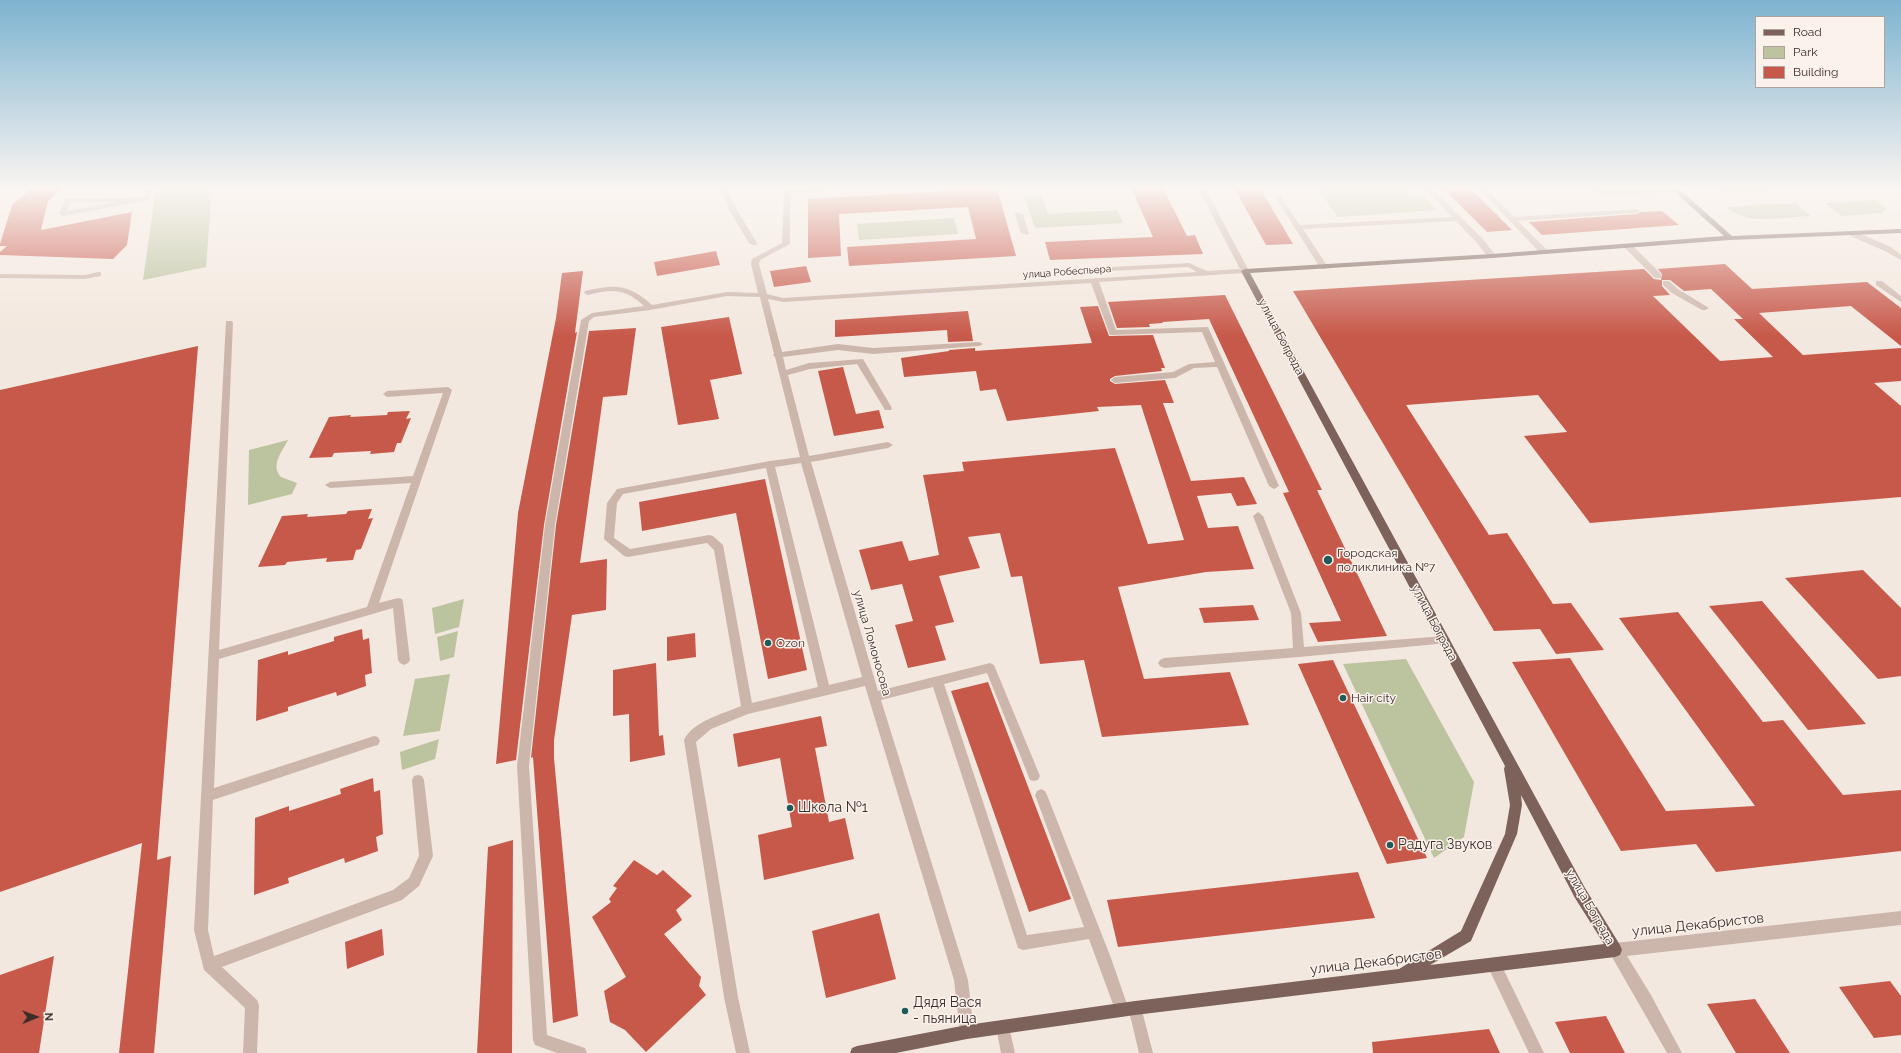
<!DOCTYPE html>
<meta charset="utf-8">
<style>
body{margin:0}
#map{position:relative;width:1901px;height:1053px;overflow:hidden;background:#f3e8df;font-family:Raleway,sans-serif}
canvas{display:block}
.legend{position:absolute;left:1755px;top:16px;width:130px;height:72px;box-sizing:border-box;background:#fbf2ec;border:1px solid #aea39e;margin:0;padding:5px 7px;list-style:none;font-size:12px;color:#3a2d2a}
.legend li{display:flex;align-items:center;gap:8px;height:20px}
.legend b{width:20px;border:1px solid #aea39e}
.north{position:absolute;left:16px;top:997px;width:40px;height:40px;-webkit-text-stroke:3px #fbf2ec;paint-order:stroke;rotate:89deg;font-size:11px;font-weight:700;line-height:16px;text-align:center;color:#3a2d2a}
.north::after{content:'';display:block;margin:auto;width:14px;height:18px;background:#3a2d2a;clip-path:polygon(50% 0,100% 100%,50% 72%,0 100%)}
</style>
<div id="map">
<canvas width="1901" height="1053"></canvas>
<ul class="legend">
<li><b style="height:5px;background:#7c625b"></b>Road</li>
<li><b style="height:11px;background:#bbc39f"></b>Park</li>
<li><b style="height:11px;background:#c7594a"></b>Building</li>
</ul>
<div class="north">N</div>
</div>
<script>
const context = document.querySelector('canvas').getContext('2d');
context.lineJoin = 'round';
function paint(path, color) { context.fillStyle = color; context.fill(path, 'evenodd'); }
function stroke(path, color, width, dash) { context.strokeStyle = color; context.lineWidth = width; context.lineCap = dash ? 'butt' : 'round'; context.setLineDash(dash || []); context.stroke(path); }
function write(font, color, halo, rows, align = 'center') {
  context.font = font + ' Raleway,sans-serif'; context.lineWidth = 3; context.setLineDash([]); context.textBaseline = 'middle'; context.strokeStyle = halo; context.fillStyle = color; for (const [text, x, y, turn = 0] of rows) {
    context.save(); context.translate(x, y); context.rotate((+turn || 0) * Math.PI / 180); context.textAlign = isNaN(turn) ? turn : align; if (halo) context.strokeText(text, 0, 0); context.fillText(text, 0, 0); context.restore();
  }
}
const green = new Path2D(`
 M156,188H212L206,267L143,280Z
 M1316,188H1406L1410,196L1423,195L1436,210L1338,217Z
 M1721,188H1771L1769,191L1728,193L1721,191Z
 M1041,194L1048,214L1117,210L1123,223L1035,228L1024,195Z
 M1876,200L1885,207L1886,210L1881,213L1842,216L1825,203Z
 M1795,203L1811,216C1783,217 1748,226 1726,207Z
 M954,218L958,234L859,240L857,224Z
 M288,440C282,452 270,465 281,477L297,483L292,494L248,505L249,450Z
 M464,599L459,627L435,634L432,608Z
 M458,631L454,657L440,661L437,637Z
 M1406,659L1474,782L1464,837L1434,858L1343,664Z
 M450,674L440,731L403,736L415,679Z
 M439,739L435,759L402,770L400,752Z`);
const building = new Path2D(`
 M32,188H62L48,201L41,230L132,212L127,245L113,259L0,255V252L7,246H0V244L12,205Z
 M997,188L1016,256L849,266L847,247L976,239L968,207L839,214L841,256L808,258V199Z
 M1131,188H1163L1187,236L1195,235L1203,254L1050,260L1045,242L1153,237Z
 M1234,188H1260L1293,244L1266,245Z
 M1443,188H1470L1512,230L1487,232Z
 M1662,211L1679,225L1542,235L1529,222L1636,214L1641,212Z
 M716,251L720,265L657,276L654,262Z
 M1725,264L1752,289L1867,282L1901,308V346L1851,306L1759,313L1803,355L1901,348V381L1874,383L1901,406V497L1590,523L1524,436L1567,432L1538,395L1406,405L1489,535L1507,533L1553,604L1571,603L1604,650L1556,654L1540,629L1494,631L1293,291L1644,269L1654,279L1661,280L1662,274L1658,269ZM1662,280H1670L1684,291L1711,289L1743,319H1734L1773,357L1720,361L1653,296L1670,295L1662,286Z
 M806,266L811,282L774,287L770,271Z
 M583,271L575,333L577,332L544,525L516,760L496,764L518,513L556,318L562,273Z
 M1225,295L1322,490H1317L1387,636L1318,642L1309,623L1341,621L1283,493L1289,492L1209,319L1162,322L1163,323L1149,324L1150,327L1117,328L1108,302Z
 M1098,306L1109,336L1153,335L1165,368H1161L1162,371L1115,376L1110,379V381L1115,384L1165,380L1174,403H1163L1191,481L1244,477L1257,504L1237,506L1231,493L1197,496L1208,528L1238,526L1254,569L1206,572L1118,587L1144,679L1230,672L1249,725L1102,737L1084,660L1040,664L1022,576L1011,577L1000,533L968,537L980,568L939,576L954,622L935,626L946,660L908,668L895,625L913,621L902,584L871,590L859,550L902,541L909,561L939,555L923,475L964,471L962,462L1115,448L1148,544L1184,540L1141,405L1097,407L1099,411L1007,421L996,389L980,391L976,371L904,377L901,358L949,351V350L975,348V351L1092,343L1080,307Z
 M968,311L973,341L948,342L947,330L835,337V320Z
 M729,317L742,374L710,380L719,419L678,425L661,327Z
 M636,328L627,395L603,397L580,563L607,559L606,610L572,615L554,740V758L578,1016L553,1023L533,757L531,758L556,525L589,331Z
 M198,346L157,860L171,856L154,1053H119L142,843L0,892V390Z
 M843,367L856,414L879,410L884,428L834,436L818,371Z
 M410,411L406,419L411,418L401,443H397L394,452L370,454L371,451L334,453L332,457L309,458L329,417L351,415L350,417L387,415L388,412Z
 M765,479L807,670L768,679L736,513L642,531L639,502Z
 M372,509L368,519L373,518L361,549L356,550L353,560L326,562L327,558L287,562L285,565L258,567L282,516L308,514L307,517L346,514L348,511Z
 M1863,570L1901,608V676L1878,679L1785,578Z
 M1762,601L1866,724L1808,730L1709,606Z
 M1253,605L1259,620L1204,623L1199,608Z
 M1678,612L1763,722L1783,720L1843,795L1901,790V851L1716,872L1696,844L1621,851L1512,662L1570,658L1666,811L1755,806L1619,618Z
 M362,629L363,640L369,638L372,673L365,675L366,686L337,696L336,692L288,707V711L256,721L258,660L288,651V655L334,641V637Z
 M695,633L696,657L667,661V637Z
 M1333,660L1427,858L1387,864L1298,664Z
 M656,663L659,736L663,735L665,755L630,762L629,714L613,716V670Z
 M988,682L1071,899L1029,912L951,691Z
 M821,716L827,746L815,748L829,822L845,818L854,859L764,880L758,835L792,827L780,758L738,767L733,734Z
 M373,778L374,792L380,790L383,834L376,837L378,851L345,863L344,858L288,878L289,883L254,895L255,818L289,806V811L341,794L340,789Z
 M513,840L512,1053H477L488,847Z
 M634,860L657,875L663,870L692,896L676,910L682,920L664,934L701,977L699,986L706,995L646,1052L625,1030L610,1022L604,991L626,977L592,917L611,902L609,899L617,888L613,886Z
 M1358,872L1375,918L1118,947L1107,900Z
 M879,913L896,979L826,998L812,931Z
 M382,929L384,955L347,969L345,942Z
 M54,956L39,1053H0V975Z
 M1890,981L1901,996V1035L1874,1038L1839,987Z
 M1755,999L1790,1053H1736L1707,1004Z
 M1606,1016L1625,1053H1570L1555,1022Z
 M1489,1029L1500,1053H1373L1372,1042Z`);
const minor = new Path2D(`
 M145,188H151L149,200L63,216L59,214L65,199L140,198L144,197ZM70,202H117L67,211Z
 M720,188H727L737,210L757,243L756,245H753L749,243L729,210Z
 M794,188H837L834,190L790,193V244L760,260L759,264L767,294L783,298L1197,272L1188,267L1070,273L1069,271L1073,269L1189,263L1207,271L1240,269L1198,188H1205L1249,271L1245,273L1099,282L1116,330L1208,327L1279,486L1274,489L1269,486L1217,367L1194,368L1175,378L1115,383L1111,380L1115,377L1173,372L1189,364L1215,362L1202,332L1110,335L1091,283L783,302L768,299L782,352L838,344L873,348L979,342L983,344L979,346L873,354L838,350L783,357L786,370L809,363L863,359L892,408L891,410H885L857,364L810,369L788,375L809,456L888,442L893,445L888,448L811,462L878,691L990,663L994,665L1040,776L1038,780L1034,781L1030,780L987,673L944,684L1027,935L1084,927L1035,795L1037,791L1041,789L1045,791L1047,795L1111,958L1128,1007L1130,1003L1135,1001L1140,1003L1153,1053H1139L1129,1011L1127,1015L1122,1017L1117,1015L1089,939L1023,950L1018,948L933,687L881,700L968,980L974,1032L972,1037L967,1039L962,1037L960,1032L954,980L865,686L748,714L711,729L696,742L738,997L750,1053H736L724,997L684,740C693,721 723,714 741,706L714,550L707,543L628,557L624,556L604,539L607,503L617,489L770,461L800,457L775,357L773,355L774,354L760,297L727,296L650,310L594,317L589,321L555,525L529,766L547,1035L585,1048L587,1053H557L535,1045L533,1040L517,766L545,525L581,320L592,313L644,306C624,288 613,289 588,295L584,293L585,291C616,284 628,284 652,305L727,292L758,293L751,264L752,259L782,243L784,191ZM801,463L862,677L829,685L775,467ZM766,468L818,687L752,703L723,545L713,536L709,535L630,549L614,538L617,503L623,494Z
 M1424,188H1431L1483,239L1496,256L1495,258H1489L1477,243L1456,221L1303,229L1328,267L1327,269H1321L1275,197L1280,196L1300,225L1452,217Z
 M1479,188H1486L1514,217L1636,209L1640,211L1636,213L1518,221L1547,250V254H1541Z
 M1593,188L1601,190L1676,189L1679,191L1676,193L1599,194Z
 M1016,212L1023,214L1029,233L1028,235L1021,233L1015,214Z
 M1850,232H1856L1891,247L1901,255V260L1885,251L1850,236Z
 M1625,244H1631L1661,274V278H1655L1625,248Z
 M98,272H101V276L85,279L0,278V274L85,275Z
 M1663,281H1669L1678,289L1709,308L1705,310H1702L1672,293L1663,285Z
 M1876,281H1882L1901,296V302L1876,285Z
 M226,321H232L233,323L219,650L367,607L411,483L330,488L325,485L330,482L413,476L443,393L387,397L383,394L387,391L448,387L452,390L379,603L398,598L402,599L403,602L410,660L408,663L404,665L400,663L398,660L393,608L219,659L214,788L374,736L378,737L380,741L378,745L374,746L213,800L208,930L214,956L393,890L409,878L419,856L412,780L414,776L418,775L422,776L424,780L433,856L419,886L402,900L222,967L257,1000L259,1005L257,1053H243L245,1008L204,970L194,930Z
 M1258,512L1263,516L1301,613L1304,647L1444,636L1448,637L1450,640L1448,643L1299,657L1164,668L1160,666L1158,663L1160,660L1164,658L1293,648L1291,613L1253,516Z
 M1901,911V925L1627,956L1651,995L1682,1053H1667L1608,950L1610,945L1615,943Z
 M1494,958L1499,960L1544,1053H1529L1487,965L1489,960Z
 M1003,1020L1008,1022L1015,1053H1001L996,1027L998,1022Z`);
const major = new Path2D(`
 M1670,188H1678L1732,236L1901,229V233L1730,240L1492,258L1250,273L1585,888L1620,945L1622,950L1620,955L1615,957L1135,1015L967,1039L896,1053H850L852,1048L857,1046L967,1025L1135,1001L1399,969L1461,931L1505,834L1510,805L1504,769L1505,766L1241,271L1245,269L1492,254L1724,236ZM1521,795L1575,898L1604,944L1430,965L1471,941L1517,834L1522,805Z`);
const markers = [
 [1328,560,5,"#1f5c59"],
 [768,643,4,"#1f5c59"],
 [1343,698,4,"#1f5c59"],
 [790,808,4,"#1f5c59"],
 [1390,845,4,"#1f5c59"],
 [905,1011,4,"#1f5c59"]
];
const farStreetnames = [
 ["улица Робеспьера",1067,272,-4]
];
const streetNames = [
 ["улица Бограда",1281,337,62],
 ["улица Бограда",1434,623,62],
 ["улица Ломоносова",872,643,74],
 ["улица Бограда",1590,907,60]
];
const poiNames = [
 ["Городская",1337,553],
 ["поликлиника №7",1337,567],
 ["Ozon",776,643],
 ["Hair city",1351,698]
];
const nearPoinames = [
 ["Школа №1",798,808],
 ["Радуга Звуков",1398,845],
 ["Дядя Вася",913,1003],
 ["- пьяница",913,1019]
];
const nearStreetnames = [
 ["улица Декабристов",1698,925,-6],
 ["улица Декабристов",1376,962,-7]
];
paint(green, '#bbc39f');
paint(building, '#c7594a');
paint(minor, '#ccb6ab');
paint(major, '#7c625b');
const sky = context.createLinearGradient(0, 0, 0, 336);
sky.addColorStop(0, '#7db3d0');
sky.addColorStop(0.56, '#faf5f1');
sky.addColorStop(1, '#faf5f100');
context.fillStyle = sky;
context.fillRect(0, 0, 1901, 336);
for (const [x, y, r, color] of markers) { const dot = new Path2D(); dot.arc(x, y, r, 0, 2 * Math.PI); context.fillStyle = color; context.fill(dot); stroke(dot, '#fbf2ec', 1.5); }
write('10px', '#3a2d2a', '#fbf2ec', farStreetnames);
write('12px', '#3a2d2a', '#fbf2ec', streetNames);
write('12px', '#3a2d2a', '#fbf2ec', poiNames, 'left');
write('14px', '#3a2d2a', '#fbf2ec', nearPoinames, 'left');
write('14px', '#3a2d2a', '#fbf2ec', nearStreetnames);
</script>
